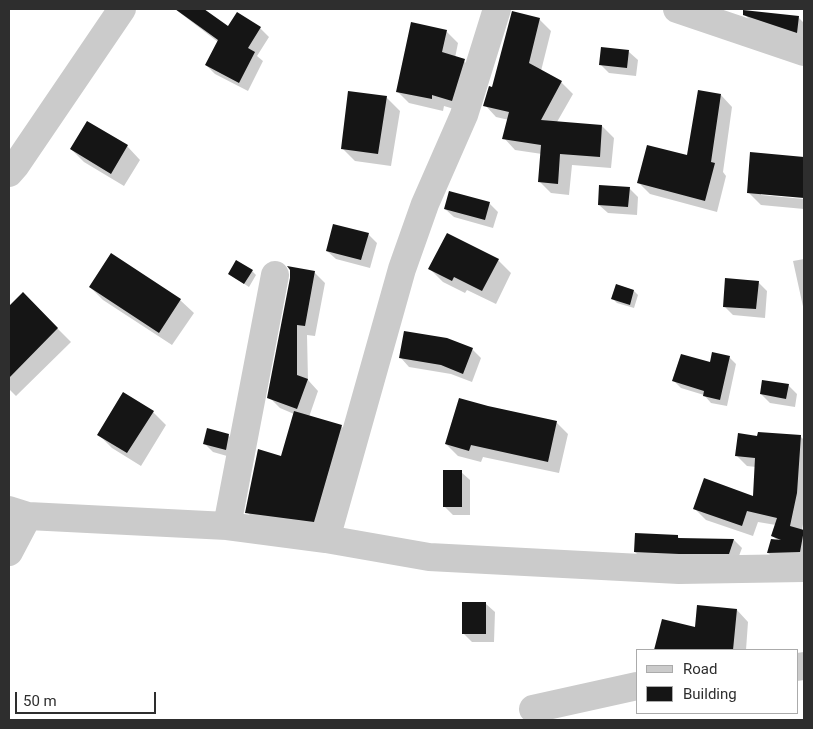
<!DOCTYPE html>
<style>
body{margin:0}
#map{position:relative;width:813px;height:729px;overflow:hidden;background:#fff;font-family:Roboto,sans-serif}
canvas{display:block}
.frame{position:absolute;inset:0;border:10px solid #2e2e2e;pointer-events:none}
.legend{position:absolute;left:636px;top:649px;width:162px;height:65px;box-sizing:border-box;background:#fff;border:1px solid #ababab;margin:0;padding:6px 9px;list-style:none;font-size:15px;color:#2e2e2e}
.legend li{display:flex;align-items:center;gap:10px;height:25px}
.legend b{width:25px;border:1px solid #ababab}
.scale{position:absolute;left:15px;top:692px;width:141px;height:22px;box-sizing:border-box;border:2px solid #2e2e2e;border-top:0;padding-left:6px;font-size:15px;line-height:18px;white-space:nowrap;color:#2e2e2e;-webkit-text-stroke:4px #fff;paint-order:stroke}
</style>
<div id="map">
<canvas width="813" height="729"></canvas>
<div class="frame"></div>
<ul class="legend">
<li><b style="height:6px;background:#cbcbcb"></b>Road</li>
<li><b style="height:14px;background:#151515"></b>Building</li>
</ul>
<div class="scale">50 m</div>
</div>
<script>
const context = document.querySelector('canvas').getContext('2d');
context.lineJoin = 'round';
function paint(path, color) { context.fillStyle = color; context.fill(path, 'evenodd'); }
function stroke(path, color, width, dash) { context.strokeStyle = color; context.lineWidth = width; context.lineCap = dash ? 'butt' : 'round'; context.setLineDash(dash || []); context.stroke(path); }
const shadow = new Path2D(`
 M175,9H202L228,28L238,13L260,28L269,37L257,56L263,61L248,91L215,74L206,65L218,42Z
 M744,14L798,17L804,23V41L753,23Z
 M539,19L551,31L541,71L561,82L573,94L557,122L602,126L614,138L611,168L572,165L569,195L551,193L539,181L542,154L515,150L504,138L509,120L496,117L485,105L493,89Z
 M446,31L458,43L455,58L464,61L476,73L464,112L444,106L443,111L409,103L397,91Z
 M602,48L629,52L638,60L636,76L609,73L600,64Z
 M721,95L732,107L723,172L726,176L717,212L650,194L638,182L688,157Z
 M386,97L400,111L391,166L355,161L342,148Z
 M127,146L140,160L124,186L84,162L71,149Z
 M752,154L804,158V196L761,192V195L804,199V209L761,205L748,192Z
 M629,188L638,197L637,215L608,213L599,205Z
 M489,203L498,212L493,228L454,217L445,209Z
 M368,234L377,243L370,268L336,259L327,251Z
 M804,259V311L793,261Z
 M498,260L511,273L496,304L467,290L465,293L443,282L430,269Z
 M252,271L256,275L249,287L229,274Z
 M314,272L325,283L315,336L307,335L308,380L318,391L309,417L341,426L358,442L330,537L263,529L247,512L282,457L294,414L280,408L269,397Z
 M758,282L767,291L765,318L733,315L724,306Z
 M90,287L180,300L194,313L172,345L103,300Z
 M634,291L638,295L634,308L617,303L613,299Z
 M23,294L71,342L16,396L9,389V308Z
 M472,349L481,358L472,382L451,374L409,367L401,358Z
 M729,357L736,364L727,406L711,403L704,395L681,388L674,381Z
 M788,385L797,394L795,407L770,403L761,394Z
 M487,407L556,422L568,434L559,473L483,457L481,462L458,456L446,444Z
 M153,412L166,425L141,466L112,448L98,434Z
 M228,435L237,444L234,458L213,452L205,444Z
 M800,436L804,440V518L802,530L804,531V563H779L768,553L778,541L773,536L776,525L758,522L753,536L706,520L695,509L754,497L756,467L747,466L736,455L758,438Z
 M461,472L470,480V515H453L444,506Z
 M677,536L680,539L734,540L742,548L737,561L643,560L635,552Z
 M486,604L495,612L494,642H472L463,633Z
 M737,610L748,622L746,650H655L663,620L696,628Z`);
const building = new Path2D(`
 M175,9H204L228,26L237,12L261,27L248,48L255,52L239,83L205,65L218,40Z
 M743,10L799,16L797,33L743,15Z
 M512,11L540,18L529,63L562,81L541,120L602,125L600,157L560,154L558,184L538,182L541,145L502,139L509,112L483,106L489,86L492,87Z
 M411,22L447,30L442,52L465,59L452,101L432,95V99L396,92Z
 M601,47L629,50L627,68L599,65Z
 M698,90L721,94L711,162L715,163L705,201L637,183L647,145L687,155Z
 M348,91L387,96L378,154L341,149Z
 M87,121L128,145L111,174L70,149Z
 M750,152L804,157V198L747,193Z
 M599,185L630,187L628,207L598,205Z
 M449,191L490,202L485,220L444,209Z
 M333,224L369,233L361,260L326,251Z
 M447,233L499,259L482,291L454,277L452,281L428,269Z
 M111,253L181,299L159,333L89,287Z
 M236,260L253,270L244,284L228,274Z
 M287,266L315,271L305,326L297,325V375L308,379L297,409L267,398L290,278V270Z
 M725,278L759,281L756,309L723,307Z
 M616,284L634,290L630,305L611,299Z
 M23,292L58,328L9,378V306Z
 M404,331L447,338L473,348L463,374L441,365L399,358Z
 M712,352L730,356L720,400L703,396L704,391L672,381L681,354L710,362Z
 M762,380L789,384L786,399L760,394Z
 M123,392L154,411L127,453L97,435Z
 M459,398L488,406L557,421L548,462L471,445L469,451L445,444Z
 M294,411L342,425L314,522L245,513L258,449L281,456Z
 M207,428L229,434L226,450L203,444Z
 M758,432L801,435L797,493L790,526L804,530L800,552L767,553L771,539L781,540L771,536L777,518L747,511L742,526L693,509L704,478L753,496L755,458L735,456L738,433L757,436Z
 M443,470H462V507H443Z
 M635,533L678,535V538L734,539L729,554H679L634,552Z
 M462,602H486V634H462Z
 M697,605L737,609L733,650H654L662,619L695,627Z`);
const minor = new Path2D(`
 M677,9L804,52
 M9,173L16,165L122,9
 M9,510L28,516L227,526L326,539L429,557L679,570L804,568
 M227,526L275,275
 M326,539L402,269L425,204L464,115L497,9
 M9,552L28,516
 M797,667L804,666
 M533,709L637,686`);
paint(shadow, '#0003');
paint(building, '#151515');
stroke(minor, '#cbcbcb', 28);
</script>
